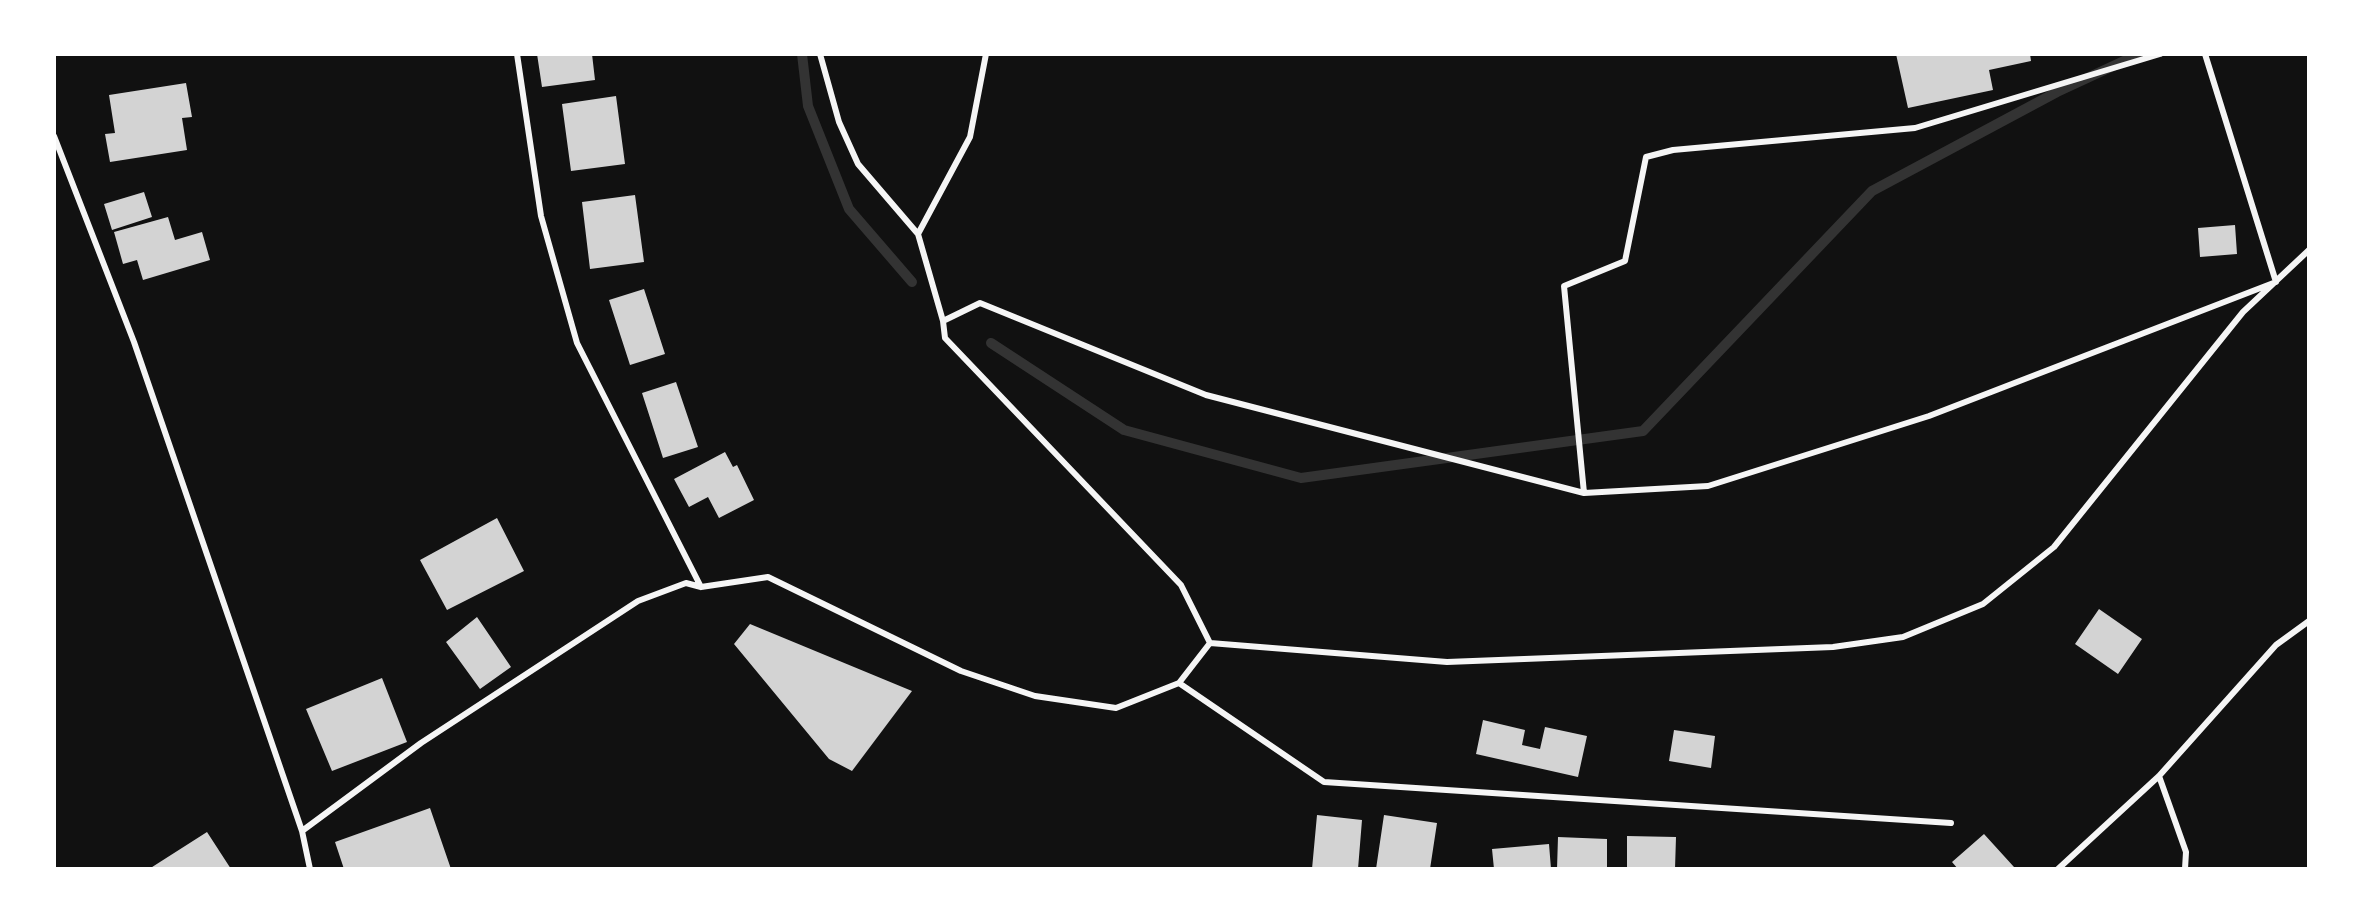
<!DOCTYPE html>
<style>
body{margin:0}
#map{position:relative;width:2363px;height:923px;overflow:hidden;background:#111;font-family:"Sofia Sans Condensed",sans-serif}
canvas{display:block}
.frame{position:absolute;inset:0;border:56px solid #fff;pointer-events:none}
</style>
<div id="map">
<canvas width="2363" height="923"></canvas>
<div class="frame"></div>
</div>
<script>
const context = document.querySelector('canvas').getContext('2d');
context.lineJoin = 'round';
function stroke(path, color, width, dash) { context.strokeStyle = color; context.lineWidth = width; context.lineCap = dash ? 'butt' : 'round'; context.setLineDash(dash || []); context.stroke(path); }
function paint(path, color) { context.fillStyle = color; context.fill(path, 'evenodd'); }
const stream = new Path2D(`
 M802,54L808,106L849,209L912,282
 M991,343L1124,430L1301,478L1643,431L1872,191L2057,92L2139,54`);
const building = new Path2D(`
 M537,54H592L595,80L542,87Z
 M1896,54H2030L2031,61L1989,70L1993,90L1908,108Z
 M186,83L192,117L182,118L187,150L110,162L105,134L115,133L109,95Z
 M616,96L625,164L571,171L562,104Z
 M144,192L152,217L112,230L104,204Z
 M635,195L644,262L590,269L582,202Z
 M168,217L175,240L202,232L210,260L143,280L137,260L123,264L114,232Z
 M2235,225L2237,254L2200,257L2198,228Z
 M644,289L665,354L630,365L609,300Z
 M676,382L698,447L663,458L642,393Z
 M725,452L733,467L737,465L754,500L719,518L708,497L689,507L674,479Z
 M497,518L524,571L447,610L420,560Z
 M2099,609L2142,639L2118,674L2075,644Z
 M477,617L511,667L480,689L446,642Z
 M750,624L912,691L852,771L829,759L734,644Z
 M382,678L407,742L332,771L306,709Z
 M1483,720L1525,730L1522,745L1540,749L1545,727L1587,736L1578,777L1476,754Z
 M1674,730L1715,736L1711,768L1669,761Z
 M430,808L451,869H344L335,842Z
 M1317,815L1362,820L1358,869H1312Z
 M1384,815L1437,823L1430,869H1376Z
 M207,832L231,869H149Z
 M1984,834L2014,867L2011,869H1958L1952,862Z
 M1627,836L1676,837L1675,869H1627Z
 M1558,837L1607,839V869H1557Z
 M1549,844L1551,869H1494L1492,849Z`);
const minor = new Path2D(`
 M517,54L541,216L577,343L701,587
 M820,54L839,122L858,164L918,234
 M986,54L970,137L918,234L943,321L945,338L1181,585L1210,643
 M54,136L134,342L302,831L310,869
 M943,321L980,303L1206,395L1584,493L1708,486L1929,416L2276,282L2205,54
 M1584,493L1564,286L1625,261L1646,157L1673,150L1915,128L2160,54
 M1210,643L1447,662L1833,647L1903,637L1983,604L2054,547L2243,312L2309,250
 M1179,683L1324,782L1951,823
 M2159,776L2186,852L2185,869
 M302,831L421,743L638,601L686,583L701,587L768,577L961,671L1035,696L1116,708L1179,683L1210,643
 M2058,869L2159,776L2276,645L2309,621`);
stroke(stream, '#333', 10);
paint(building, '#d3d3d3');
stroke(minor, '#f5f5f5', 6);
</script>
